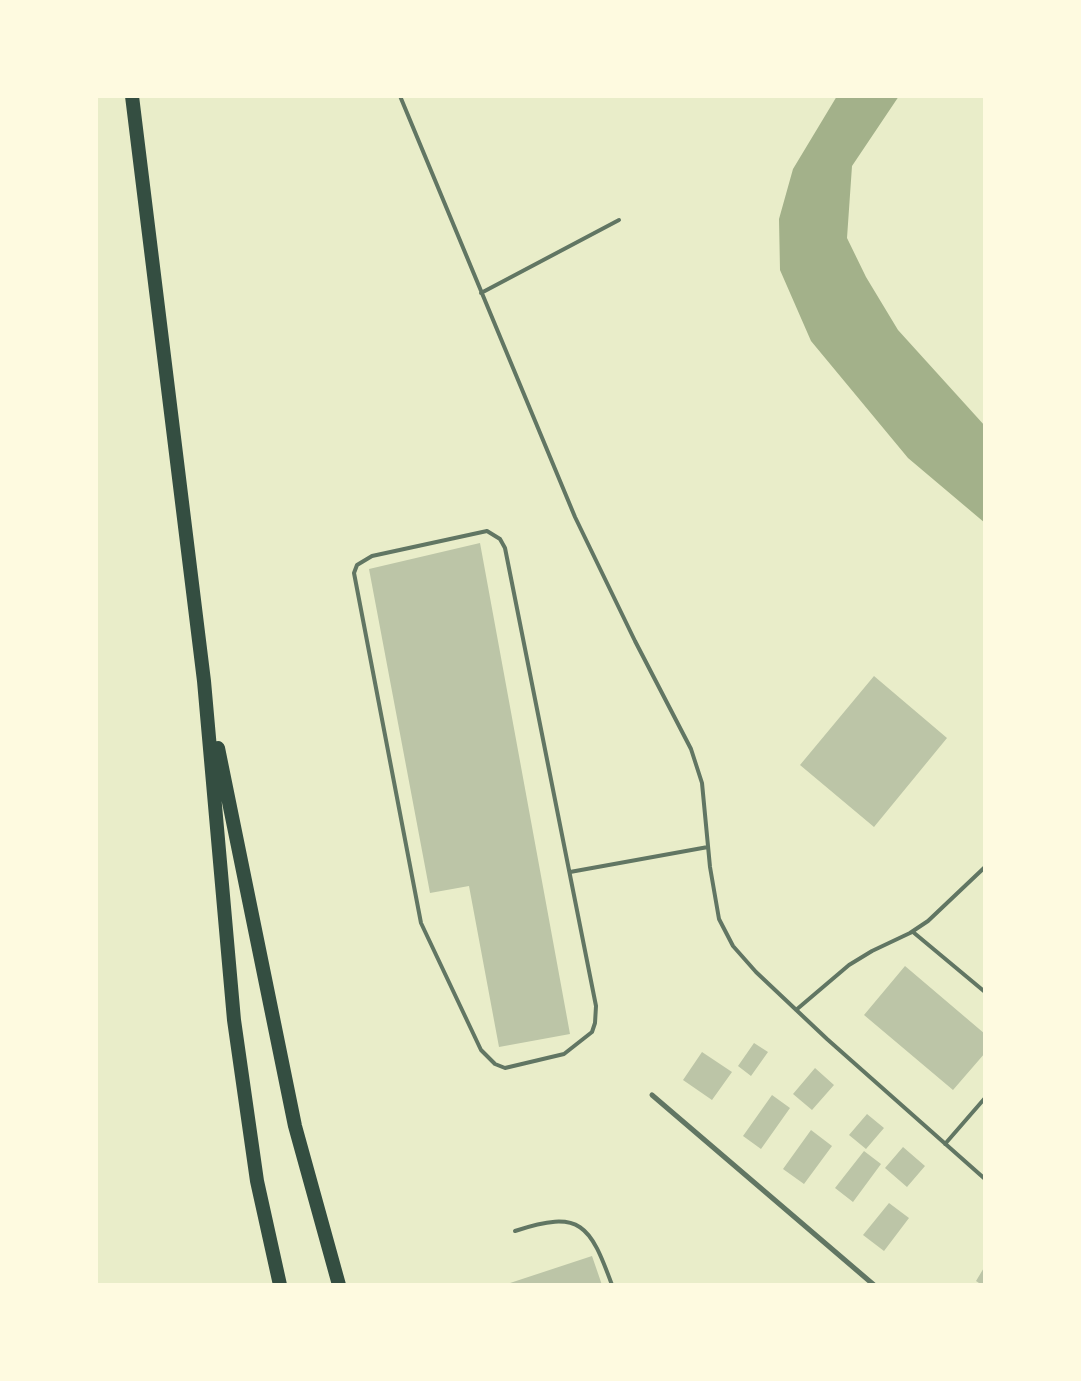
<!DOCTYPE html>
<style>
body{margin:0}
#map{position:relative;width:1081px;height:1381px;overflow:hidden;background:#e9edc9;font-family:"Noto Serif",serif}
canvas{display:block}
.frame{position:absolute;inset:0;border:98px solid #fefae0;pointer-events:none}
</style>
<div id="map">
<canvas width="1081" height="1381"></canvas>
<div class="frame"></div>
</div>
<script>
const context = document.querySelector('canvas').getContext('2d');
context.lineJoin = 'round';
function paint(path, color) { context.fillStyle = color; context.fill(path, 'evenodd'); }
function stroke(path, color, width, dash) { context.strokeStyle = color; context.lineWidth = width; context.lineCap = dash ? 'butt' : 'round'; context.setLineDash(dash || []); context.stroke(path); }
const water = new Path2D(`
 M837,96H899L852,166L847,238L866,277L898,330L985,426V523L908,458L811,341L780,270L779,219L793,169Z`);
const building = new Path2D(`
 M480,543L570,1034L499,1047L469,886L430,893L369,569Z
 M874,676L947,738L874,827L800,765Z
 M905,966L985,1034V1053L953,1090L864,1015Z
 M754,1043L768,1052L751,1076L738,1066Z
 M702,1052L732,1072L712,1100L683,1080Z
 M815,1068L834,1085L812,1110L793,1094Z
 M772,1095L790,1108L761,1149L743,1136Z
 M867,1114L884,1128L866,1149L849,1135Z
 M811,1130L832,1146L804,1184L783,1169Z
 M903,1147L925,1166L907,1187L885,1168Z
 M864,1151L881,1164L853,1202L835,1188Z
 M889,1203L909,1218L884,1251L863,1235Z
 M592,1256L602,1285H507V1284Z
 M985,1266V1285H982L976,1281Z`);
const service = new Path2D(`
 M400,96L575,517L635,641L691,749L702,783L710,867L719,919L733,946L756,972L827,1039L985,1179
 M481,293L619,220
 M487,531L500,539L505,548L596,1006L595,1023L592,1032L564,1054L505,1068L495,1064L481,1050L421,923L354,573L357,565L372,556Z
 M570,872L708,847
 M913,932L985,992
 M796,1010L849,965L872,951L910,933L928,921L985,867
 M945,1144L985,1098
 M515,1231C581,1209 590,1225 612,1285`);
const minor = new Path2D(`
 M652,1095L874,1285`);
const trunk = new Path2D(`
 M132,96L204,681L234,1020L257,1181L280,1285
 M218,748L295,1126L339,1285`);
paint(water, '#a3b18a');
paint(building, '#bcc5a7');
stroke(service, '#617663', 4);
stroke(minor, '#617663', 5);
stroke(trunk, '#344e41', 14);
</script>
